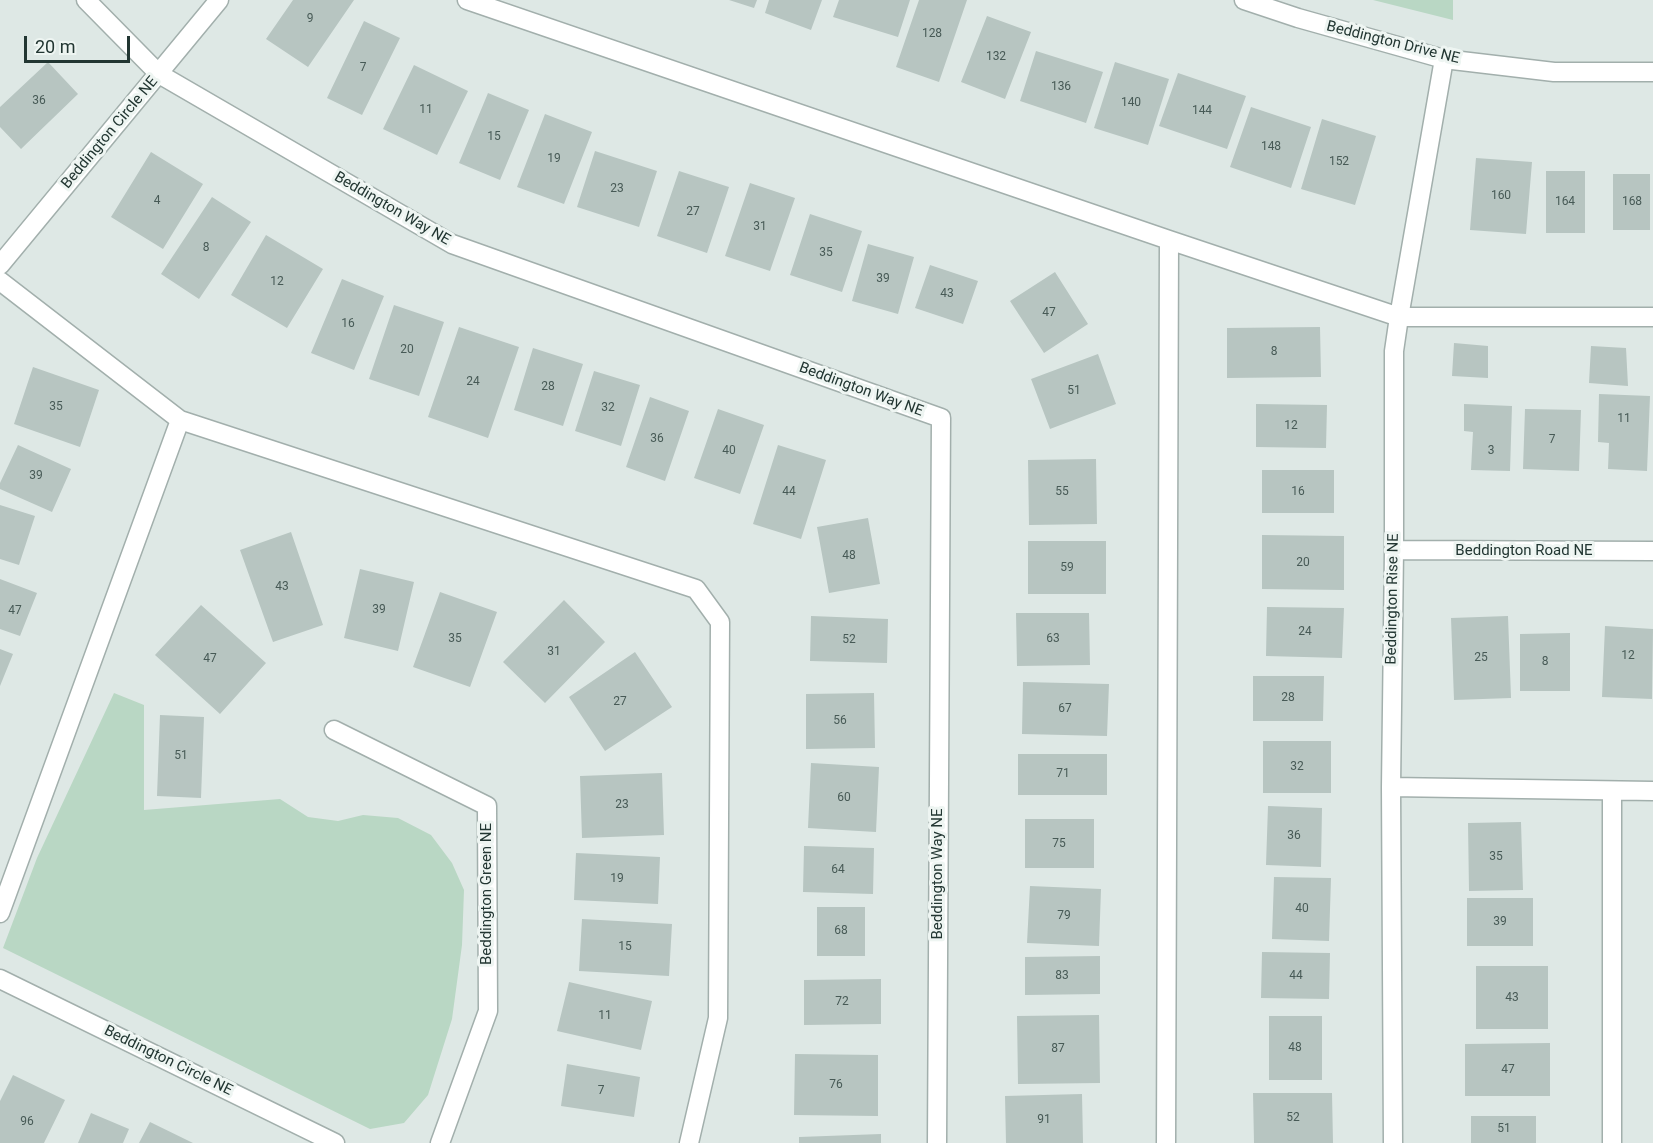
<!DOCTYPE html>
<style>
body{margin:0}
#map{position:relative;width:1653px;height:1143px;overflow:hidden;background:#dee8e5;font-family:Roboto,sans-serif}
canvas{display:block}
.scale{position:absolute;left:24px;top:36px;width:106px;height:27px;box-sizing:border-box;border:3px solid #223632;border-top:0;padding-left:8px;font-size:18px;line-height:21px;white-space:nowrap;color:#223632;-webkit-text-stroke:4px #eef5f2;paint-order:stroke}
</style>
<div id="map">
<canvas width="1653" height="1143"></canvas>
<div class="scale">20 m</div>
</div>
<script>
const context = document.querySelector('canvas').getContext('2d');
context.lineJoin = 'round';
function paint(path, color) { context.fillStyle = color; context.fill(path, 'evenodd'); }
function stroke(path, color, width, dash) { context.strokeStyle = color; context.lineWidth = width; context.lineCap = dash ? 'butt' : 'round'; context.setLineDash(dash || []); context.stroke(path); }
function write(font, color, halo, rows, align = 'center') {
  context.font = font + ' Roboto,sans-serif'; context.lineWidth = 6; context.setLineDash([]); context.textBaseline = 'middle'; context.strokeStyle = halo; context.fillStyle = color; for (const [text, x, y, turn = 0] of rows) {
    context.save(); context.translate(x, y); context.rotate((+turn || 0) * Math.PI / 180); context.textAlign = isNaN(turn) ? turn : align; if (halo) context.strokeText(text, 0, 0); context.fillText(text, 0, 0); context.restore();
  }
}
const green = new Path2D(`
 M1373,0H1453V20Z
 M114,693L144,705V810L280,799L308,817L338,821L363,815L398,818L431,835L452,863L464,890L462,945L452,1019L428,1095L404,1123L370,1129L3,948L37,858Z`);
const building = new Path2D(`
 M293,0H354L308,67L266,39Z
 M729,0H757L754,8Z
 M769,0H822L811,30L765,13Z
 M839,0H910L898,37L833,17Z
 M919,0H967L939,82L896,67Z
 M987,16L1031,32L1005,99L961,82Z
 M364,21L400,38L362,115L327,98Z
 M1036,51L1103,72L1086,123L1020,101Z
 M48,62L78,94L21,149L0,127V107Z
 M1115,62L1169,79L1148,145L1094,128Z
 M414,65L468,91L437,155L383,129Z
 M1178,73L1246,96L1227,149L1159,126Z
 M488,93L529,110L500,180L459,163Z
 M1251,107L1311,127L1291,188L1230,167Z
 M545,114L592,132L564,204L517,187Z
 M1322,119L1376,136L1355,205L1301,189Z
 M595,151L657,171L639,227L577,207Z
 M151,152L203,184L163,249L111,217Z
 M1476,158L1532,162L1526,234L1470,230Z
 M679,171L729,187L707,253L657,236Z
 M1546,171H1585V233H1546Z
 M1613,174H1650V230H1613Z
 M750,183L795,198L770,271L725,256Z
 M212,197L251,222L199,299L161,274Z
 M810,214L862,231L842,292L790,275Z
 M266,235L323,269L287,328L231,295Z
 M868,244L914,257L898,314L852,301Z
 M930,265L978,281L963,324L915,308Z
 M1055,272L1088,324L1044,353L1010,301Z
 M342,279L384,296L354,370L311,353Z
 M394,305L444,322L419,396L369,379Z
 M459,327L519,347L488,438L428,417Z
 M1320,327L1321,377L1227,378V328Z
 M1454,343L1488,346V378L1452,376Z
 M1591,346L1626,348L1628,386L1589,383Z
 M533,348L583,364L563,426L514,410Z
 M1098,354L1116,404L1050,429L1031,379Z
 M33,367L99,390L80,447L14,424Z
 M594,371L640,385L621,446L575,431Z
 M1599,394L1650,396L1647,471L1608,469L1609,443L1598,442Z
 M650,397L689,411L665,481L626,467Z
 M1256,404L1327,405L1326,448L1256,447Z
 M1464,404L1512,406L1510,471L1471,470L1473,432L1464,431Z
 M718,409L764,425L740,494L694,478Z
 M1525,409L1581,410L1579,471L1523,469Z
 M18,445L71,469L52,512L0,489V483Z
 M778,445L826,460L801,539L753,524Z
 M1096,459L1097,524L1029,525L1028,460Z
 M1262,470H1334V513H1262Z
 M0,505L35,516L19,565L0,559Z
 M868,518L880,584L829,593L817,527Z
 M291,532L323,625L273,642L240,550Z
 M1262,535L1344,536V590L1262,589Z
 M1028,541H1106V594H1028Z
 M360,569L414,582L398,651L344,638Z
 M0,579L37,593L20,636L0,629Z
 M440,592L497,612L470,687L413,667Z
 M564,600L605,642L545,703L503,662Z
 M201,605L266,663L220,714L155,655Z
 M1267,607L1344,608L1342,658L1266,656Z
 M1016,613H1089L1090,665L1017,666Z
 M811,616L888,619L887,663L810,661Z
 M1508,616L1511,698L1454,700L1451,618Z
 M1605,626L1653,629L1652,699L1602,697Z
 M1570,633V691H1520V634Z
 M0,649L13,654L0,686Z
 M635,652L672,707L605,751L569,697Z
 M1253,676H1324L1323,721H1253Z
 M1023,682L1109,684L1107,736L1022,734Z
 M874,693L875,748L806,749V694Z
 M160,715L204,717L201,798L157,796Z
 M1263,741H1331V793H1263Z
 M1018,754H1107V795H1018Z
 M811,763L879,767L876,832L808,828Z
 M662,773L664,835L582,838L580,776Z
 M1268,806L1322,808L1321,867L1266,865Z
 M1025,819H1094V868H1025Z
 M1521,822L1523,890L1469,891L1468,823Z
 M804,846L874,848L873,894L803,892Z
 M576,853L660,857L658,904L574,900Z
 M1274,877L1331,878L1329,941L1272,939Z
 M1030,886L1101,889L1099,946L1027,943Z
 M1467,898H1533V946H1467Z
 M817,907H865V956H817Z
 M582,919L672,924L669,976L579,971Z
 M1262,952L1330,953L1329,999L1261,998Z
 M1100,956V994L1025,995V957Z
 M1476,966H1548V1029H1476Z
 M881,979V1024L804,1025V980Z
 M569,982L652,1001L641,1050L557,1031Z
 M1099,1015L1100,1083L1018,1084L1017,1016Z
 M1269,1016H1322V1080H1269Z
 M1550,1043V1096H1465V1044Z
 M795,1054L878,1055V1116L794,1115Z
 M567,1064L640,1077L634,1117L561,1106Z
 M13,1075L65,1100L44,1143H0V1101Z
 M1253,1093H1332L1333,1143H1254Z
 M1082,1094L1083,1143H1006L1005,1096Z
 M91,1113L129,1129L123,1143H78Z
 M1471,1116H1536V1143H1471Z
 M150,1122L193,1143H139Z
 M881,1134V1143H799V1137Z`);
const minor = new Path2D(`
 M86,0L159,74L452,244L941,418L937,1143
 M467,0L1169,240L1399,317H1653
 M1244,0L1298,18L1444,59L1554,72H1653
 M0,265L219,0
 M0,281L180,420L696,589L720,622L718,1018L689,1143
 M1394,550L1653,551
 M334,730L487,806L488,1011L440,1143
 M1391,787L1653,791
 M0,913L180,420
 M0,979L335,1143
 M1166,1143L1169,240
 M1393,1143L1391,787L1394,550V351L1399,317L1444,59
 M1612,1143V791`);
const numberNames = [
 ["9",310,19],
 ["128",932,34],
 ["132",996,57],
 ["7",363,68],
 ["136",1061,87],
 ["36",39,101],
 ["140",1131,103],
 ["11",426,110],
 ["144",1202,111],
 ["15",494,137],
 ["148",1271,147],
 ["19",554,159],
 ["152",1339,162],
 ["23",617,189],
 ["160",1501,196],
 ["4",157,201],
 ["164",1565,202],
 ["168",1632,202],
 ["27",693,212],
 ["31",760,227],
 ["8",206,248],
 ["35",826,253],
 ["39",883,279],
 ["12",277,282],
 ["43",947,294],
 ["47",1049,313],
 ["16",348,324],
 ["20",407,350],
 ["8",1274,352],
 ["24",473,382],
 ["28",548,387],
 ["51",1074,391],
 ["35",56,407],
 ["32",608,408],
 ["11",1624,419],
 ["12",1291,426],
 ["36",657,439],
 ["7",1552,440],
 ["40",729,451],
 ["3",1491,451],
 ["39",36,476],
 ["44",789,492],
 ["55",1062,492],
 ["16",1298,492],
 ["48",849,556],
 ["20",1303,563],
 ["59",1067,568],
 ["43",282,587],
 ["39",379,610],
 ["47",15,611],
 ["24",1305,632],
 ["35",455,639],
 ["63",1053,639],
 ["52",849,640],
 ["31",554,652],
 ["12",1628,656],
 ["25",1481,658],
 ["47",210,659],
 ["8",1545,662],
 ["28",1288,698],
 ["27",620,702],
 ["67",1065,709],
 ["56",840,721],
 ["51",181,756],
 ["32",1297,767],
 ["71",1063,774],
 ["60",844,798],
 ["23",622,805],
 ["36",1294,836],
 ["75",1059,844],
 ["35",1496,857],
 ["64",838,870],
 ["19",617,879],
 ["40",1302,909],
 ["79",1064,916],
 ["39",1500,922],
 ["68",841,931],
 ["15",625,947],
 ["83",1062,976],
 ["44",1296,976],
 ["43",1512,998],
 ["72",842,1002],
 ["11",605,1016],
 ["48",1295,1048],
 ["87",1058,1049],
 ["47",1508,1070],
 ["76",836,1085],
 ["7",601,1091],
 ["52",1293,1118],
 ["91",1044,1120],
 ["96",27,1122],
 ["51",1504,1129]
];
const streetNames = [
 ["Beddington Drive NE",1393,43,14],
 ["Beddington Circle NE",110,133,-50],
 ["Beddington Way NE",392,209,30],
 ["Beddington Way NE",861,390,20],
 ["Beddington Road NE",1524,551],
 ["Beddington Rise NE",1393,599,-89],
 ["Beddington Way NE",938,874,-90],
 ["Beddington Green NE",487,894,-90],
 ["Beddington Circle NE",168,1061,26]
];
paint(green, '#b9d7c4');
paint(building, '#b7c5c1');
stroke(minor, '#a2afac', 21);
stroke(minor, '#fff', 18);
write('12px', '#475a56', null, numberNames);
write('15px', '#223632', '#eef5f2', streetNames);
</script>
